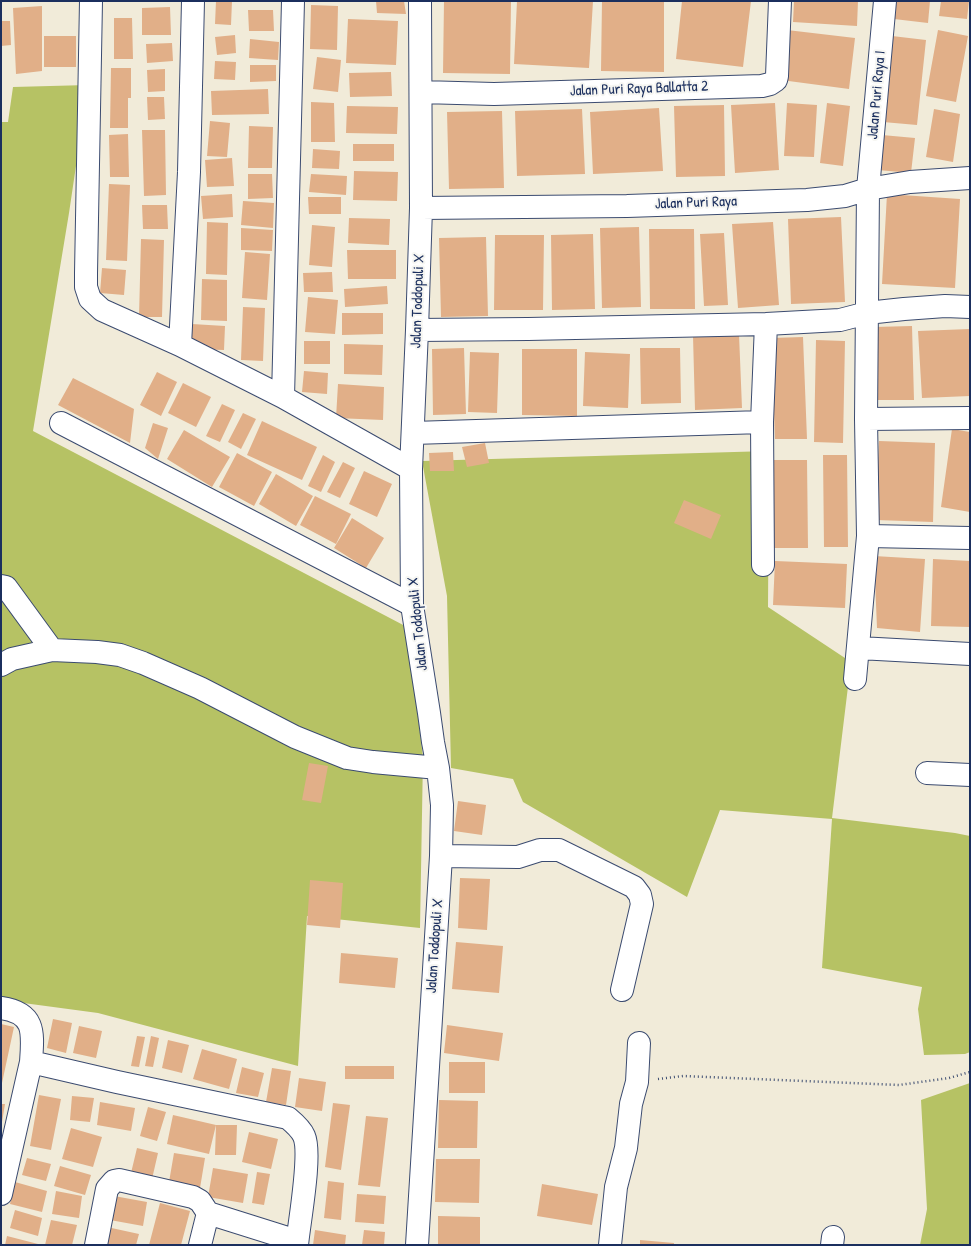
<!DOCTYPE html>
<style>
body{margin:0}
#map{position:relative;width:971px;height:1246px;overflow:hidden;background:#f1ebd9;font-family:"Patrick Hand",sans-serif}
canvas{display:block}
.frame{position:absolute;inset:0;border:2px solid #1b2f5e;pointer-events:none}
</style>
<div id="map">
<canvas width="971" height="1246"></canvas>
<div class="frame"></div>
</div>
<script>
const context = document.querySelector('canvas').getContext('2d');
context.lineJoin = 'round';
function paint(path, color) { context.fillStyle = color; context.fill(path, 'evenodd'); }
function stroke(path, color, width, dash) { context.strokeStyle = color; context.lineWidth = width; context.lineCap = dash ? 'butt' : 'round'; context.setLineDash(dash || []); context.stroke(path); }
function write(font, color, halo, rows, align = 'center') {
  context.font = font + ' "Patrick Hand",sans-serif'; context.lineWidth = 4; context.setLineDash([]); context.textBaseline = 'middle'; context.strokeStyle = halo; context.fillStyle = color; for (const [text, x, y, turn = 0] of rows) {
    context.save(); context.translate(x, y); context.rotate((+turn || 0) * Math.PI / 180); context.textAlign = isNaN(turn) ? turn : align; if (halo) context.strokeText(text, 0, 0); context.fillText(text, 0, 0); context.restore();
  }
}
const green = new Path2D(`
 M88,85L69,213L33,431L407,627L423,757L420,928L307,916L298,1066L98,1013L1,1000V122H8L13,87Z
 M769,451L768,607L851,662L832,818L955,833L970,836V1052L965,1054L924,1055L918,1009L922,987L822,968L832,819L720,810L687,897L523,802L513,779L451,768L447,596L422,461Z
 M970,1083V1245H920L927,1209L921,1100Z`);
const building = new Path2D(`
 M216,1H232L231,25L215,24Z
 M376,1H404L406,14L377,13Z
 M444,1H511L510,74L443,73Z
 M517,1H593L589,68L514,64Z
 M602,1H664V72L601,71Z
 M682,1H751L743,67L676,59Z
 M794,1H858L857,26L793,22Z
 M895,1H930L928,23L894,19Z
 M941,1H969L967,19L939,16Z
 M311,5L338,6L337,50L310,49Z
 M42,6V71L16,74L13,8Z
 M170,7L171,35H142V8Z
 M248,10H273L274,31H249Z
 M114,18H132L133,59H114Z
 M348,19L398,21L396,65L346,63Z
 M1,21H10L11,45L1,46Z
 M787,30L855,38L849,89L781,80Z
 M938,30L968,36L956,102L926,96Z
 M235,35L236,53L217,55L215,37Z
 M44,36H76V67H44Z
 M892,36L926,40L917,125L883,122Z
 M250,39L279,42L278,60L249,58Z
 M172,43L173,61L147,63L146,44Z
 M317,57L341,60L338,92L313,89Z
 M215,61L236,62L235,80L214,79Z
 M250,65H276V81L250,82Z
 M111,68H131V98H128V128H110Z
 M165,69V91L148,92L147,70Z
 M391,72L392,96L350,97L349,73Z
 M268,89L269,114L212,115L211,91Z
 M147,97H164L165,119L148,120Z
 M311,102L334,103L335,142H311Z
 M775,103L779,170L735,173L731,105Z
 M787,103L817,105L814,157L784,156Z
 M827,103L850,106L843,166L820,163Z
 M724,105L725,176L676,177L674,106Z
 M347,106L398,107L397,134L346,133Z
 M659,108L663,171L593,174L590,112Z
 M582,109L585,174L517,176L515,111Z
 M934,109L960,114L953,162L926,157Z
 M502,111L504,188L449,189L447,112Z
 M210,121L230,123L227,157L207,156Z
 M249,126L273,127L272,168H248Z
 M142,130H165L166,195L144,196Z
 M128,134L129,177H110L109,135Z
 M882,135L915,138L911,173L878,170Z
 M353,144H394V161H353Z
 M313,149L340,151L339,169L312,168Z
 M232,158L234,186L207,187L205,160Z
 M354,171L398,172L397,201L353,200Z
 M248,174H272L273,198L248,199Z
 M311,174L347,176L346,195L309,192Z
 M109,184L130,185L127,261L106,260Z
 M232,194L233,217L203,219L201,196Z
 M887,194L960,199L955,288L882,284Z
 M308,197H341V214H309Z
 M243,201L274,203L273,228L241,225Z
 M142,205H167L168,229H143Z
 M841,217L845,302L791,304L788,219Z
 M349,218L390,219L389,245L348,243Z
 M207,222L228,223L227,275L206,274Z
 M773,222L779,305L738,308L732,224Z
 M312,225L335,227L332,267L309,265Z
 M639,227L641,307L602,308L600,228Z
 M241,228L273,230L272,251L241,250Z
 M649,229H694L695,309H650Z
 M724,233L728,305L704,306L700,234Z
 M593,234L595,309L552,310L551,235Z
 M495,235H544L543,310H494Z
 M486,237L488,316L441,317L439,238Z
 M141,239L164,240L162,317H139Z
 M347,250H396V279H348Z
 M245,252L270,254L267,300L242,298Z
 M102,268L126,270L124,295L100,293Z
 M332,272L333,292H304L303,273Z
 M202,279L227,280V321L201,320Z
 M387,286L388,304L345,307L344,289Z
 M308,297L338,300L335,334L305,332Z
 M243,307L265,308L263,361L241,360Z
 M342,313H383V334L342,335Z
 M192,324L225,326L224,350L191,349Z
 M912,326L914,400H875L874,327Z
 M970,329V396L922,398L918,331Z
 M739,334L742,408L695,410L693,336Z
 M803,337L807,439H775L771,338Z
 M816,340L845,341L843,443L814,442Z
 M304,341H330V364H304Z
 M344,344L383,345L382,375L344,374Z
 M464,348L466,414L433,415L432,349Z
 M640,348H680L681,403L641,404Z
 M522,349H577V416L522,415Z
 M470,352L499,353L497,413L468,412Z
 M585,352L630,354L628,408L583,406Z
 M304,371L328,373L327,394L302,392Z
 M157,372L177,382L161,416L140,405Z
 M73,378L134,409L130,443L58,405Z
 M183,383L211,397L196,427L168,413Z
 M338,384L384,387L383,420L336,418Z
 M222,404L235,410L220,442L206,436Z
 M243,413L256,419L241,449L228,442Z
 M262,421L317,447L302,480L247,455Z
 M153,423L168,428L158,459L145,448Z
 M952,429L970,432V512L941,507Z
 M184,430L230,457L212,487L167,459Z
 M879,441L935,443L933,522L876,520Z
 M485,443L489,463L467,467L462,447Z
 M453,452L454,471H430L429,453Z
 M237,453L272,472L254,506L219,487Z
 M323,455L335,462L321,492L308,486Z
 M823,455H847L848,547H824Z
 M770,460H807L808,548H770Z
 M343,462L355,468L340,498L327,492Z
 M364,471L392,484L377,517L349,504Z
 M276,474L313,496L296,526L259,504Z
 M315,496L351,514L336,544L300,525Z
 M684,500L721,515L711,539L674,523Z
 M352,518L384,538L366,568L334,548Z
 M874,556L925,559L920,632L877,628Z
 M933,559L970,561V627L931,626Z
 M775,561L847,564L845,608L773,605Z
 M309,763L328,766L321,803L302,800Z
 M458,801L486,805L482,835L454,831Z
 M460,878L490,879L487,930L458,928Z
 M310,880L343,883L340,928L307,925Z
 M456,942L503,946L499,993L452,989Z
 M341,953L398,958L395,988L339,983Z
 M53,1019L72,1023L66,1053L47,1048Z
 M1,1024L14,1027L2,1083H1Z
 M447,1025L503,1033L499,1061L444,1053Z
 M79,1026L102,1031L96,1058L73,1053Z
 M137,1036L145,1037L139,1067L131,1066Z
 M151,1036L159,1038L153,1067L145,1066Z
 M168,1040L189,1045L182,1073L162,1068Z
 M202,1049L237,1059L229,1089L193,1079Z
 M449,1062H485V1093H449Z
 M345,1066H394V1079H345Z
 M242,1067L264,1073L258,1097L236,1093Z
 M272,1068L291,1071L286,1105L266,1102Z
 M299,1078L326,1082L322,1111L295,1107Z
 M39,1095L61,1099L51,1150L30,1146Z
 M72,1096L94,1098L90,1122L70,1120Z
 M439,1100L478,1101L477,1148H438Z
 M100,1102L135,1108L131,1131L97,1125Z
 M333,1103L350,1105L341,1170L325,1167Z
 M1,1104H5L2,1122H1Z
 M148,1107L166,1112L157,1141L140,1136Z
 M173,1115L216,1125L209,1154L167,1144Z
 M366,1116L388,1118L380,1187L358,1185Z
 M216,1125H237L236,1155H215Z
 M71,1128L102,1137L93,1167L62,1159Z
 M249,1132L278,1139L271,1169L242,1162Z
 M137,1148L158,1153L152,1179L131,1173Z
 M174,1153L205,1158L200,1188L169,1182Z
 M27,1158L51,1164L46,1181L22,1175Z
 M436,1159H480L479,1203L435,1202Z
 M60,1166L91,1175L85,1195L54,1186Z
 M213,1168L248,1174L243,1203L208,1197Z
 M257,1172L270,1174L264,1205L252,1203Z
 M328,1181L344,1183L341,1220L324,1218Z
 M15,1182L47,1191L42,1212L10,1204Z
 M542,1184L598,1194L592,1225L537,1216Z
 M56,1191L82,1196L79,1218L52,1214Z
 M357,1194L386,1196L384,1224L355,1222Z
 M114,1196L147,1202L143,1226L110,1220Z
 M160,1203L190,1211L181,1245H149Z
 M15,1210L42,1218L38,1236L10,1228Z
 M438,1216L480,1217V1245H438Z
 M51,1220L77,1225L72,1245H45Z
 M107,1227L139,1234L136,1245H103Z
 M315,1230L346,1235L345,1245H313Z
 M364,1230L385,1232L384,1245H362Z
 M7,1236L38,1244L37,1245H5Z
 M640,1240L674,1243V1245H640Z`);
const path = new Path2D(`
 M658,1079L683,1076L899,1085L949,1078L970,1072`);
const minor = new Path2D(`
 M91,1L86,273V287L90,299L102,310L180,345L283,397L411,469
 M421,92L494,94L762,86L770,84L776,80L777,76L780,1
 M421,208L627,206L807,200L845,196L868,189L910,182L970,178
 M417,330L528,329L766,324L840,320L867,313L904,309L945,306L970,307
 M180,345L189,172L193,1
 M283,397L293,1
 M866,419L970,418
 M61,423L412,605
 M413,433L762,422
 M868,536L970,538
 M763,565L762,422L766,324
 M1,586L6,587L52,650
 M859,648L970,654
 M1,665L12,659L52,650L97,652L120,655L143,663L200,688L295,737L347,758L373,762L438,768
 M855,679L868,536L866,419L868,189L885,1
 M927,773L970,775
 M441,856L518,857L540,850H559L634,887L640,895L642,904L622,990
 M1,1008C36,1013 33,1033 31,1062L1,1194
 M31,1062L117,1082L288,1118C294,1123 301,1129 304,1136C312,1154 299,1223 297,1245
 M96,1245L107,1189L114,1181L119,1180L193,1197L200,1201L208,1213
 M200,1245L208,1213L297,1241
 M417,1245L441,856L442,805L438,768L433,742L429,713L412,605L411,469L417,330L421,208L420,1
 M610,1245L616,1187L626,1148L631,1104L637,1082L639,1043
 M832,1245L833,1237`);
const streetNames = [
 ["Jalan Puri Raya Ballatta 2",639,89,-2],
 ["Jalan Puri Raya I",877,95,-85],
 ["Jalan Puri Raya",696,203,-2],
 ["Jalan Toddopuli X",418,301,-88],
 ["Jalan Toddopuli X",418,624,-96],
 ["Jalan Toddopuli X",435,946,-86]
];
paint(green, '#b6c264');
paint(building, '#e1af88');
stroke(minor, '#3b4b70', 24);
stroke(path, '#3b4b70', 2.5, [1, 3]);
stroke(minor, '#fff', 22);
write('15px', '#1b2f5e', '#f6f6f2', streetNames);
</script>
